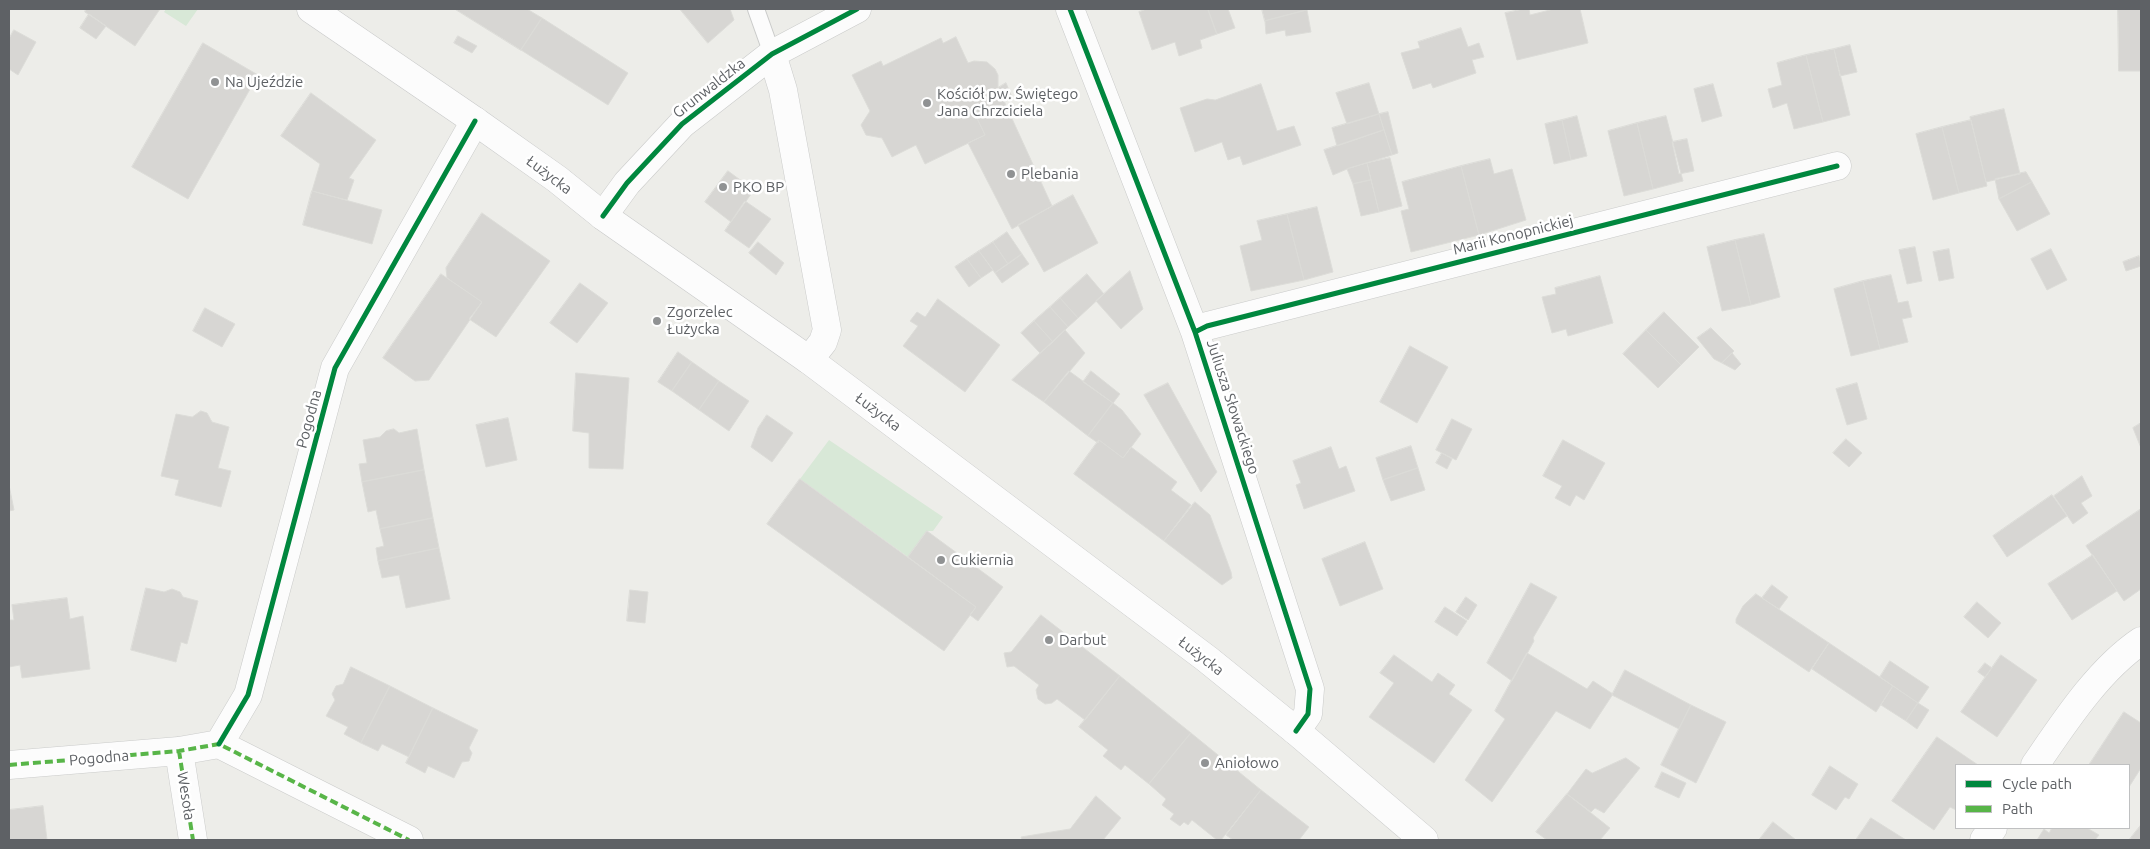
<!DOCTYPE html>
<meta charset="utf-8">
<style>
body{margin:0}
#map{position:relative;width:2150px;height:849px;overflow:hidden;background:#edede9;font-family:Ubuntu,sans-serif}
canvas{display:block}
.frame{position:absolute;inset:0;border:10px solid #5e6165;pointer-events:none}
.legend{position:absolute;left:1955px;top:764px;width:175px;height:65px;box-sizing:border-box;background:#fff;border:1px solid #bfc0c1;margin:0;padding:6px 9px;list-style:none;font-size:15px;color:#5e6165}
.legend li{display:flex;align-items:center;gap:10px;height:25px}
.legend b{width:25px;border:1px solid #bfc0c1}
</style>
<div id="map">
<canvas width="2150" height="849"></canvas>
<div class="frame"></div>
<ul class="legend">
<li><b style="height:6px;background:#00873e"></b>Cycle path</li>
<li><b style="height:6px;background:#58b548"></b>Path</li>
</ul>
</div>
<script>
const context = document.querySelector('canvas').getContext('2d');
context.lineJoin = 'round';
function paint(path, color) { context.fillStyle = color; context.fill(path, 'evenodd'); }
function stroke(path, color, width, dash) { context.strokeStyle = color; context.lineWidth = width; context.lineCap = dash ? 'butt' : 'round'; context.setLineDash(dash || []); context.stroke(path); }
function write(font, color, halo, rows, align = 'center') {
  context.font = font + ' Ubuntu,sans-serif'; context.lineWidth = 5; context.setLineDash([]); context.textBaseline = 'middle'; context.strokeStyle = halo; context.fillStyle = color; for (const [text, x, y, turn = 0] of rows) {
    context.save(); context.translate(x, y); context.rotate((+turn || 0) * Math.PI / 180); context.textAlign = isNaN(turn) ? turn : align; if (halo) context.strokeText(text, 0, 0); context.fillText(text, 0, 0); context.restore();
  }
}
const green = new Path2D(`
 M166,9H198L186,26L164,12Z
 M829,440L943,517L933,531H927L908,557L800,479Z`);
const building = new Path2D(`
 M86,9H160L135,46L85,12Z
 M455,9H527L542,18L521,50Z
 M680,9H730L734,20L708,43Z
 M1147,9H1208L1217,34L1200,40L1202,48L1179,56L1175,42L1152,50L1139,12Z
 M1208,9H1228L1235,28L1217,34Z
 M1262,9H1306L1307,10L1265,21Z
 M1524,9H1529L1530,15L1554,9H1580L1588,43L1517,60L1505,13Z
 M2118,9H2141V71H2119Z
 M1307,10L1311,32L1286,36L1285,30L1266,34L1265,21Z
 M89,14L106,26L96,39L80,28Z
 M542,18L628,73L608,105L521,50Z
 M1461,28L1468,47L1479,43L1484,57L1472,60L1476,73L1433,88L1431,83L1413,89L1401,53L1420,48L1418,42Z
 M14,30L36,42L18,75L9,69V39Z
 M458,36L477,46L472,53L454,43Z
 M956,37L968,63L974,61L987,62L995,69L998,75V88L997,92L987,99L990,107L975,114L985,135L925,164L916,145L892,157L882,138L866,135L861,125L870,111L852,75L881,61L883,66L941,38L943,43Z
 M203,43L258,75L188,199L132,167Z
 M1850,45L1857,72L1840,76L1834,49Z
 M1834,49L1850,115L1823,122L1806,55Z
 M1806,55L1823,122L1794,129L1787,103L1773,108L1768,89L1782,85L1777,63Z
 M1006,83L1012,97L1005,102L998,88Z
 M1369,83L1379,114L1347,124L1336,93Z
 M1261,84L1277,131L1294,126L1301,145L1243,165L1240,156L1228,160L1222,142L1195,152L1180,108L1207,99L1215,100Z
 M1713,84L1722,116L1702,122L1694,89Z
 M998,88L1052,206L1012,229L968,143L985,135L975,114L990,107L987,99L997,92Z
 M311,93L376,140L349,178L354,180L347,200L312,191L320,164L281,136Z
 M2004,109L2020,174L1986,182L1970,117Z
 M1388,112L1398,153L1392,155L1379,114Z
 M1379,114L1384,130L1337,146L1332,128Z
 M1577,116L1587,156L1571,160L1562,120Z
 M1666,116L1683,181L1653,189L1637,123Z
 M1562,120L1571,160L1554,164L1545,124Z
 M1971,120L1987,186L1959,193L1942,127Z
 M1637,123L1653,189L1624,196L1608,131Z
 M1942,127L1959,193L1933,200L1916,134Z
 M1384,130L1392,155L1347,169L1333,175L1324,150Z
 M1687,139L1694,171L1679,174L1672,142Z
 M1390,158L1402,206L1379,212L1367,163Z
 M1490,159L1494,174L1512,169L1526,220L1479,235L1461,166Z
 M1367,163L1371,180L1353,184L1347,169Z
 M1461,166L1479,235L1411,252L1401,211L1409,209L1402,182Z
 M728,171L754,190L731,222L705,202Z
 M2026,172L2032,182L1999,199L1995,179Z
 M1371,180L1379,212L1361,216L1353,184Z
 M2032,182L2050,214L2017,231L1999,199Z
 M312,191L382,210L372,244L303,225Z
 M1073,195L1098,243L1044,272L1018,225Z
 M745,201L771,219L749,248L725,231Z
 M1317,207L1333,272L1304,280L1287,214Z
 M482,213L550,261L496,337L469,319L482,302L447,278L446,268Z
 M1287,214L1304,280L1251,291L1240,246L1262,240L1257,221Z
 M1007,232L1022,254L1008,264L993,242Z
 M1764,234L1780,297L1751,305L1735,240Z
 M1735,240L1751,305L1722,311L1707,247Z
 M758,242L784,263L776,275L749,253Z
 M993,242L1008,264L995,273L979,251Z
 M1915,247L1922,281L1907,284L1899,250Z
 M1949,249L1954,278L1939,281L1933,252Z
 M2051,249L2067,280L2047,290L2031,259Z
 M979,251L993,270L981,278L967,259Z
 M1022,254L1029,264L1002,283L995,273Z
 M2139,256L2141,266L2126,271L2123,262Z
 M967,259L981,278L969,287L955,267Z
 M1130,271L1143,309L1121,329L1096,301Z
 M441,274L482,302L429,380L415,381L383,358Z
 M1087,274L1104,294L1078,318L1060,298Z
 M1891,275L1898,303L1908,301L1912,317L1902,319L1908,342L1880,349L1863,281Z
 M1600,276L1613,323L1568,336L1566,329L1552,333L1542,297L1556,294L1555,288Z
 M1863,281L1880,349L1851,356L1834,289Z
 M580,283L608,303L577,343L550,323Z
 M1060,298L1078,318L1068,327L1050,307Z
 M938,299L1000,345L965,392L903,346L918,326L910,321L917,312L925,317Z
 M1050,307L1068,327L1053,342L1034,321Z
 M205,308L235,324L222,347L193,331Z
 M1664,312L1699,347L1681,365L1646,330Z
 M1034,321L1053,342L1040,353L1021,333Z
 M1711,328L1734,351L1722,363L1714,359L1697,338Z
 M1065,330L1085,353L1044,402L1012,380Z
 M1646,330L1681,365L1658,388L1623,354Z
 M1410,346L1448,367L1417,423L1380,402Z
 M678,352L692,362L672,391L658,382Z
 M1732,353L1741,364L1735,370L1722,363Z
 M692,362L719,381L699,410L672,391Z
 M1069,371L1113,403L1088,436L1044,402Z
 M1091,371L1120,394L1113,403L1083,382Z
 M576,373L629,378L623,469L589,468V433L573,431Z
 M719,381L749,401L729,431L699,410Z
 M1168,383L1217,472L1201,492L1144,395Z
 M1857,383L1867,419L1847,425L1836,389Z
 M1113,403L1122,410L1141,434L1123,458L1099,440L1098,443L1088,436Z
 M201,411L207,413L212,422L229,427L218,468L231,471L221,507L175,495L179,480L161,476L176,414L192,417Z
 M767,415L793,433L772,462L751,447L758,428Z
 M508,418L517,460L486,467L476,425Z
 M1452,419L1472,429L1456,460L1436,450Z
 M2141,423V448L2133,428Z
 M394,429L399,433L417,429L424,470L362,482L359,464L367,463L363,440L380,437L386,431Z
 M1846,439L1862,453L1849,467L1833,453Z
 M1099,440L1123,458L1131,447L1177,482L1171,490L1191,505L1164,541L1074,474Z
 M1563,440L1605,463L1584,500L1576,495L1570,506L1555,498L1562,486L1543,476Z
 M1411,446L1418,468L1383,480L1376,458Z
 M1331,447L1339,469L1346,466L1355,491L1304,509L1296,485L1301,483L1293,461Z
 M1442,453L1452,459L1447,469L1436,463Z
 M1418,468L1425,490L1391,501L1383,480Z
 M424,470L433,518L380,529L376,510L368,512L362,482Z
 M2082,476L2092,496L2081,503L2088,513L2073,524L2054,496Z
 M800,479L976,607L944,651L767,524Z
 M9,485L14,510L9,511Z
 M2052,495L2067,516L2007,557L1993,536Z
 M1195,502L1210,515L1231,572L1232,578L1222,585L1164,541Z
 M2141,509V589L2124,601L2086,546Z
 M433,518L439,548L378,561L376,548L384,546L380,529Z
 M927,531L1003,587L978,621L970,615L976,607L908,557Z
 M1365,542L1383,589L1340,606L1322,559Z
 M439,548L450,599L406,608L399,575L382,578L378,561Z
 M2093,555L2117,591L2072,620L2048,584Z
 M1531,583L1557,597L1533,638L1534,641L1512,681L1487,663Z
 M1772,585L1788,597L1779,609L1762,598Z
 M146,588L164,592L172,589L180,592L183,597L198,601L187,644L181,642L176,662L131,650Z
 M630,590L648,592L645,623L627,621Z
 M1756,594L1829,643L1809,672L1736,623V619L1743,606Z
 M1466,597L1477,605L1468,620L1456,612Z
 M67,598L70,619L83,616L90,669L22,678L20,665L9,667V620H14L12,605Z
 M1977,602L2001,623L1988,638L1964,617Z
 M1445,607L1467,621L1457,636L1435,622Z
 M1041,615L1120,676L1085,720L1057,699L1052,703L1045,704L1038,699L1036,690L1039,685L1014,666L1007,667L1004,653L1011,652Z
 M1829,643L1893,686L1876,712L1812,669Z
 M1527,653L1587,689L1593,681L1613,694L1590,729L1556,711L1492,802L1465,780L1505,719L1495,711Z
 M1394,655L1432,682L1438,673L1455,685L1449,694L1472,710L1434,763L1369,717L1394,683L1380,673Z
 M2001,655L2037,680L1997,737L1961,712Z
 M1890,661L1929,687L1918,703L1880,677Z
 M1985,663L1992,668L1985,677L1978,672Z
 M351,667L390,686L361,743L344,734L348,727L326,716L335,700L332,694L336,686L343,684Z
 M1625,670L1691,705L1679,729L1612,695Z
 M1120,676L1191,733L1149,784L1125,765L1121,770L1103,756L1108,750L1079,727Z
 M390,686L433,708L409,757L382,744L378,751L361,743Z
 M1893,686L1918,703L1906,721L1881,705Z
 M1918,703L1929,710L1917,729L1906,721Z
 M1691,705L1726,722L1696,783L1661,765Z
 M433,708L478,730L469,748L472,753L469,761L462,762L454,778L428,766L425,773L406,763Z
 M2124,712L2141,723V768L2129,787V765H2089Z
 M1191,733L1261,790L1221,840H1217L1192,820L1188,825L1184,822L1180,826L1170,819L1174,814L1162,805L1166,799L1149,784Z
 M1937,737L1978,765H1956V810L1950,807L1934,830L1892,801Z
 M1626,758L1640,768L1604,813L1595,808L1591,812L1567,794L1586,769L1592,773Z
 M1830,766L1858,784L1849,799L1845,797L1836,810L1812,795Z
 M1662,772L1686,783L1679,798L1655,787Z
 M1261,790L1309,827L1299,840H1233L1226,835Z
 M1567,794L1610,828L1600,840H1547L1536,832Z
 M1096,796L1121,818L1103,840H1022L1021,837L1070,829Z
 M43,806L47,840H9V810Z
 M1871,818L1906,840H1856Z
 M1773,822L1796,840H1759Z
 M2141,825V840H2131L2130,839Z
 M2052,828H2087L2099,835L2095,840H2037L2044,829L2049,833Z`);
const service = new Path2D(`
 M756,9L772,54`);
const minor = new Path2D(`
 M1070,9L1195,332L1310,689L1308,714L1296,731
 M772,54L783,90L827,330L823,342L809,360
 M603,216L627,183L682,124L772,54L857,9
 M1195,332L1207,326L1837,166
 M219,744L248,695L335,368L475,121
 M179,751L193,840
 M9,765L179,751L219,744L409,840
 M2035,765C2064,723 2098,670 2141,641
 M1984,840L1993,828`);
const secondary = new Path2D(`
 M311,9L475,121L557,179L603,216L809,360L1207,659L1296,731L1424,840`);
const quiet = new Path2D(`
 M179,751L193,840
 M9,765L179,751L219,744L409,840`);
const cycleway = new Path2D(`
 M1070,9L1195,332L1310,689L1308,714L1296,731
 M603,216L627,183L682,124L772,54L857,9
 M1195,332L1207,326L1837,166
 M219,744L248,695L335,368L475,121`);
const markers = [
 [215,82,5,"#909293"],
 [927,103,5,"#909293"],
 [1011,174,5,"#909293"],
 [723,187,5,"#909293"],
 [657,321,5,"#909293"],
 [941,560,5,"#909293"],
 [1049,640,5,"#909293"],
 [1205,763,5,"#909293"]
];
const poiNames = [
 ["Na Ujeździe",225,82],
 ["Kościół pw. Świętego",937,94],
 ["Jana Chrzciciela",937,111],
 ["Plebania",1021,174],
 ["PKO BP",733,187],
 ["Zgorzelec",667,312],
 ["Łużycka",667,329],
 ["Cukiernia",951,560],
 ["Darbut",1059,640],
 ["Aniołowo",1215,763]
];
const streetNames = [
 ["Grunwaldzka",709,88,-38],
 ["Łużycka",549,175,37],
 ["Marii Konopnickiej",1513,235,-14],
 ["Juliusza Słowackiego",1233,407,72],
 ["Łużycka",878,412,37],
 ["Pogodna",309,419,-75],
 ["Łużycka",1201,656,38],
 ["Pogodna",99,758,-5],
 ["Wesoła",186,796,81]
];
paint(green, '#d8e8d7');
paint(building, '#d7d6d3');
stroke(building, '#dcdcd8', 1);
stroke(service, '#cacbca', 18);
stroke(minor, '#cacbca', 29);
stroke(secondary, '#c8c9c9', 29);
stroke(service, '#fcfcfc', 16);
stroke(minor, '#fcfcfc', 28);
stroke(secondary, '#fcfcfc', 28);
stroke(quiet, '#58b548', 4, [8, 4]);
stroke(cycleway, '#00873e', 5);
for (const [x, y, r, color] of markers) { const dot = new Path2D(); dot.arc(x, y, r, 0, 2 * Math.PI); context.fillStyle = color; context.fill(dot); stroke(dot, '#fff', 2); }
write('15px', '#5e6165', '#fff', poiNames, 'left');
write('15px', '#5e6165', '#fff', streetNames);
</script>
